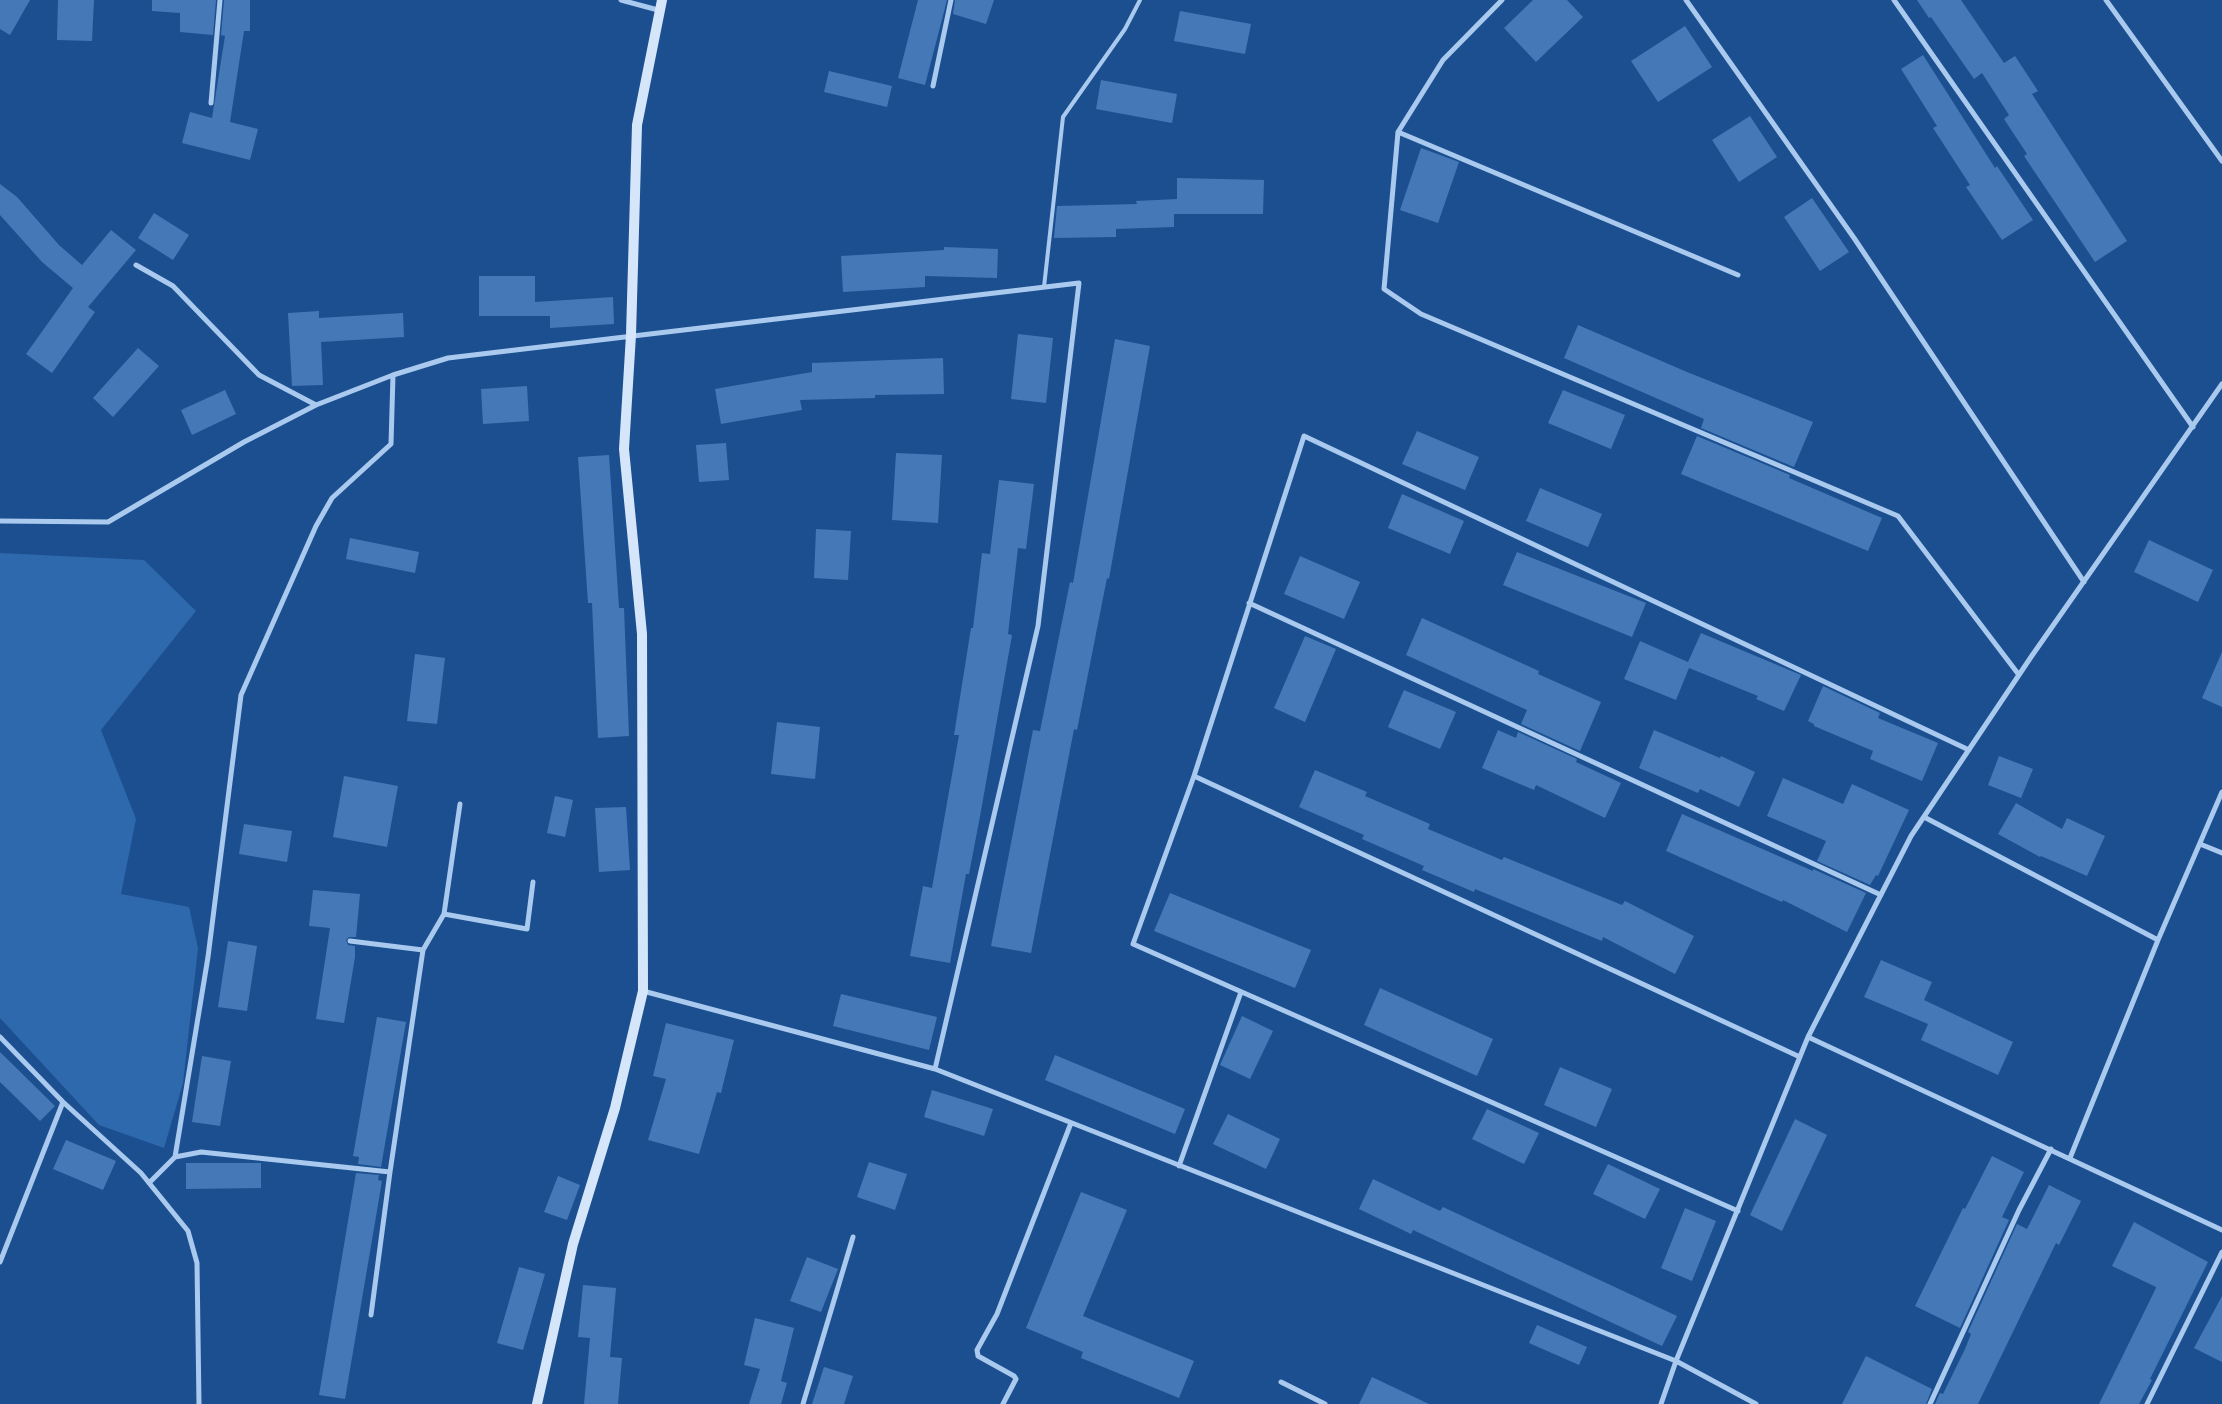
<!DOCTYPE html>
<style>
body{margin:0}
canvas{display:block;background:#1b4f8f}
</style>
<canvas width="2222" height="1404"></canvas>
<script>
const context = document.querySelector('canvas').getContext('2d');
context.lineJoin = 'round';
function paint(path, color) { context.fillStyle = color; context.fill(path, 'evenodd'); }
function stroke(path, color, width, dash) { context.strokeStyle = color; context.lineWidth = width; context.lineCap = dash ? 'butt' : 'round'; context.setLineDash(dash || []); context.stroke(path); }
const green = new Path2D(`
 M0,553L144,560L196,611L101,730L136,819L121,894L189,907L198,948L183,1083L164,1148L99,1125L0,1018Z`);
const building = new Path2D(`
 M0,0H30L10,35L0,29Z
 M58,0H94L92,41L57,40Z
 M152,0H216L213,35L180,32V13L152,11Z
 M224,0H250V31H244L230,122L258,129L250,160L182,143L190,112L212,118L225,36L221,35Z
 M918,0H947L925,85L898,78Z
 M955,0H994L986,24L953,14Z
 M1533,0H1567L1583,17L1536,62L1504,28Z
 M1917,0H1961L2004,63L2015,56L2038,91L2032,94L2127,241L2095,262L2024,156L2027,154L2004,119L2009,115L1982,73L1974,79L1931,17L1929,18Z
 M1180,11L1251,24L1245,54L1174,41Z
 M1685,26L1712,67L1658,102L1631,61Z
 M1923,55L1995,168L1997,166L2033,220L2002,240L1966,187L1970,185L1933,128L1937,126L1901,69Z
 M829,71L892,86L887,107L824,92Z
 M1101,80L1177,94L1172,123L1096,109Z
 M1750,116L1777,157L1739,182L1712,140Z
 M1421,148L1459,162L1438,223L1400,210Z
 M1177,178L1264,180L1263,214H1174V227L1116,229V237L1054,238L1057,206L1137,204L1136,201L1177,199Z
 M0,184L17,197L59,245L82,265L111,230L136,250L88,307L95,312L52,373L26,354L73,288L42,262L0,215Z
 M1812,198L1849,252L1820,271L1784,217Z
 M154,213L189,235L173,260L138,238Z
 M944,247L998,249L997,278L925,276V287L843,292L841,256L944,250Z
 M479,276H535V302L613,297L614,324L550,328V316H479Z
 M319,311V318L403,313L404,337L321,342L323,385L292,386L288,313Z
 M1578,325L1687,372L1813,422L1794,467L1701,428L1704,419L1564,358Z
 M1018,334L1053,338L1046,403L1011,399Z
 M1115,339L1150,346L1109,579L1107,578L1077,730L1074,729L1031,953L991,946L1033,730L1040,731L1070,582L1073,583Z
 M138,348L159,366L113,417L93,398Z
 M943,358L944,394L875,395V398L800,400L802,410L721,424L715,389L812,372V363Z
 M527,386L529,421L483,424L481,389Z
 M225,390L236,414L192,435L181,410Z
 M1563,390L1625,415L1611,449L1548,423Z
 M1417,431L1479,457L1465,490L1402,464Z
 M1697,436L1790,475L1789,478L1882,518L1868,551L1681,474Z
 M726,443L729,480L699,482L696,445Z
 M896,453L942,455L938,523L892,520Z
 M609,455L619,608H624L629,736L598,738L592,603H588L578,457Z
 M999,480L1034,484L1026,549L1018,548L1008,634L1012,635L981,811L969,874H966L950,963L910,956L923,886L932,888L959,735H954L971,628H973L982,553L990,554Z
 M1540,488L1602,514L1588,547L1526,521Z
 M1402,494L1464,521L1450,554L1388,528Z
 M816,529L851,531L848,580L814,578Z
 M350,538L419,552L415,573L346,559Z
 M2149,540L2213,570L2198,602L2134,572Z
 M1517,552L1646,603L1632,637L1503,585Z
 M1300,556L1360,582L1344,619L1284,594Z
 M1422,618L1539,671L1538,674L1601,702L1580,751L1521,724L1527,710L1406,655Z
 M1701,633L1801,675L1784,711L1756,699L1758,696L1689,668L1676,700L1624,679L1640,641L1688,662Z
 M1305,636L1336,649L1305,722L1274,708Z
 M2222,652V707L2202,698Z
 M415,654L445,658L437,724L407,721Z
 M1823,686L1880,713L1878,718L1938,743L1922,781L1870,759L1873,751L1814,726V724L1808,721Z
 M1404,690L1456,712L1440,749L1388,727Z
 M777,722L820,727L815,779L771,774Z
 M1498,730L1516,738L1518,732L1577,759L1576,762L1621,783L1605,818L1536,785L1534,790L1482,768Z
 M1654,730L1720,758L1721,756L1755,772L1739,807L1700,789L1698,793L1639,768Z
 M1999,756L2033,769L2021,798L1988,785Z
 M1315,770L1367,792L1365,796L1430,824L1428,829L1502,860L1504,857L1622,905L1625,901L1694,936L1675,974L1603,937L1602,941L1475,889L1474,892L1422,870L1424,866L1362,839L1364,835L1299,807Z
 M344,776L398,786L387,847L333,837Z
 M1783,778L1843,804L1852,784L1909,810L1878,876L1876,875L1870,885L1817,861L1826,841L1767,816Z
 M555,796L573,800L565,837L547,833Z
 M2016,803L2062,829L2067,818L2105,836L2087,876L2041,856L2040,857L1998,834Z
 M626,807L630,870L599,872L595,808Z
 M1682,814L1813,871V869L1866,893L1847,932L1783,900L1782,902L1666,851Z
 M244,824L292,831L287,862L239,854Z
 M313,890L360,894L356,937H349L346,940L348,945L355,946V957L344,1023L316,1019L330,928L309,926Z
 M1170,893L1311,950L1295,988L1154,931Z
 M228,941L257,946L247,1011L218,1007Z
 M1881,960L1932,982L1924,1000L2013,1042L1998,1075L1921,1040L1928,1024L1864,997Z
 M1380,988L1493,1039L1477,1076L1364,1025Z
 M841,994L937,1017L929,1050L833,1026Z
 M1242,1016L1273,1031L1250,1079L1220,1065Z
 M377,1017L406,1022L381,1167L358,1164L359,1157L353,1156Z
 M666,1023L734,1040L721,1093L717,1092L699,1154L648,1140L666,1079L653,1076Z
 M0,1052L55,1106L40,1121L0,1082Z
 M1055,1055L1185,1109L1175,1134L1045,1080Z
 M202,1056L231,1061L220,1126L192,1122Z
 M1560,1067L1612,1089L1596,1127L1544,1105Z
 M932,1090L993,1109L984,1136L924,1117Z
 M1487,1109L1539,1133L1524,1164L1472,1139Z
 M1228,1114L1280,1139L1266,1169L1213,1144Z
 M1795,1119L1827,1135L1782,1231L1750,1215Z
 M66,1140L116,1161L103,1190L53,1169Z
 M1992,1156L2024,1172L2002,1217L2009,1220L1960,1328L1915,1306L1963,1208L1965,1209Z
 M869,1162L907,1174L895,1210L857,1197Z
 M186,1163H261V1188L186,1189Z
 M1608,1164L1660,1189L1645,1219L1593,1194Z
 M356,1173L379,1175L378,1180L382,1181L345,1399L319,1395Z
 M558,1176L580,1185L567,1220L544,1212Z
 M1373,1179L1440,1211L1443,1207L1677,1316L1662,1346L1413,1230L1411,1234L1359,1209Z
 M2049,1185L2081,1201L2059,1245L2056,1243L1978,1404H1935L1940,1393L1943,1394L1965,1349L1971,1334L1968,1332L2017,1224L2027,1229Z
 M1081,1192L1127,1210L1083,1316L1194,1361L1179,1398L1081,1358L1083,1352L1026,1328Z
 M1685,1208L1716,1221L1692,1281L1661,1268Z
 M2134,1222L2208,1262L2150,1379L2152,1380L2139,1404H2099L2155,1290L2156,1287L2112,1266Z
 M807,1257L838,1269L821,1312L790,1301Z
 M519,1267L545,1274L523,1350L497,1343Z
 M583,1285L616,1288L610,1357L622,1358L618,1404H584L590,1338L578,1337Z
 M2222,1296V1362L2194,1348Z
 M755,1318L794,1328L781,1381L787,1383L781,1404H749L760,1369L744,1365Z
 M1537,1325L1587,1347L1579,1365L1529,1343Z
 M1866,1356L1932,1389L1926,1404H1842Z
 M824,1367L853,1376L844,1404H812Z
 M1372,1377L1429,1404H1359Z`);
const lane = new Path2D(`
 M1044,287L1063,117L1125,29L1140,0`);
const street = new Path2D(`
 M621,0L658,10
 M1686,0L1854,238L2084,582
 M1894,0L2193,427
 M2106,0L2222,161
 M933,86L951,0
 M211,103L220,0
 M1398,132L1443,60L1502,0
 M136,265L173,286L259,375L316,405
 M1738,275L1398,132L1384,289L1421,314L1898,516L2019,675
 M0,521L108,522L244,442L316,405L393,375L448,358L1079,283L1038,626L935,1069
 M1249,603L1881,895
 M1194,776L1304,436L1969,750
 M1924,817L2158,940
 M2200,844L2222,853
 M444,914L527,929L533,882
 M350,941L423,950L390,1172
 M423,950L444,914L460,804
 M643,991L935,1069L1676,1361L1756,1404
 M0,1037L63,1102L141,1173L188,1231L197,1263L199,1404
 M1808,1037L2222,1230
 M175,1157L208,957L241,695L316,526L332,498L391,444L393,375
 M2070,1158L2158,940L2222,792
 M1179,1166L1241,992
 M149,1183L175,1157L201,1152L390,1172L371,1315
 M1738,1211L1133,944L1194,776L1800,1057
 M0,1262L63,1102
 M1281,1382L1325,1404
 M803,1404L853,1237
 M1003,1404L1016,1379L1014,1376L978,1356L977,1350L997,1314L1071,1123
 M1661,1404L1676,1361L1808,1037L1911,836L2031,657L2222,384
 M1930,1404L2019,1210L2051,1149
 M2147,1404L2222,1252`);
const secondary = new Path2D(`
 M537,1404L573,1244L615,1108L643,991L642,634L624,449L631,335L637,125L662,0`);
paint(green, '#2e69ad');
paint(building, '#4478b7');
stroke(lane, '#a9c9ee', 4);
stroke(street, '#a9c9ee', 5);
stroke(secondary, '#d6e6fa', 10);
</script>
